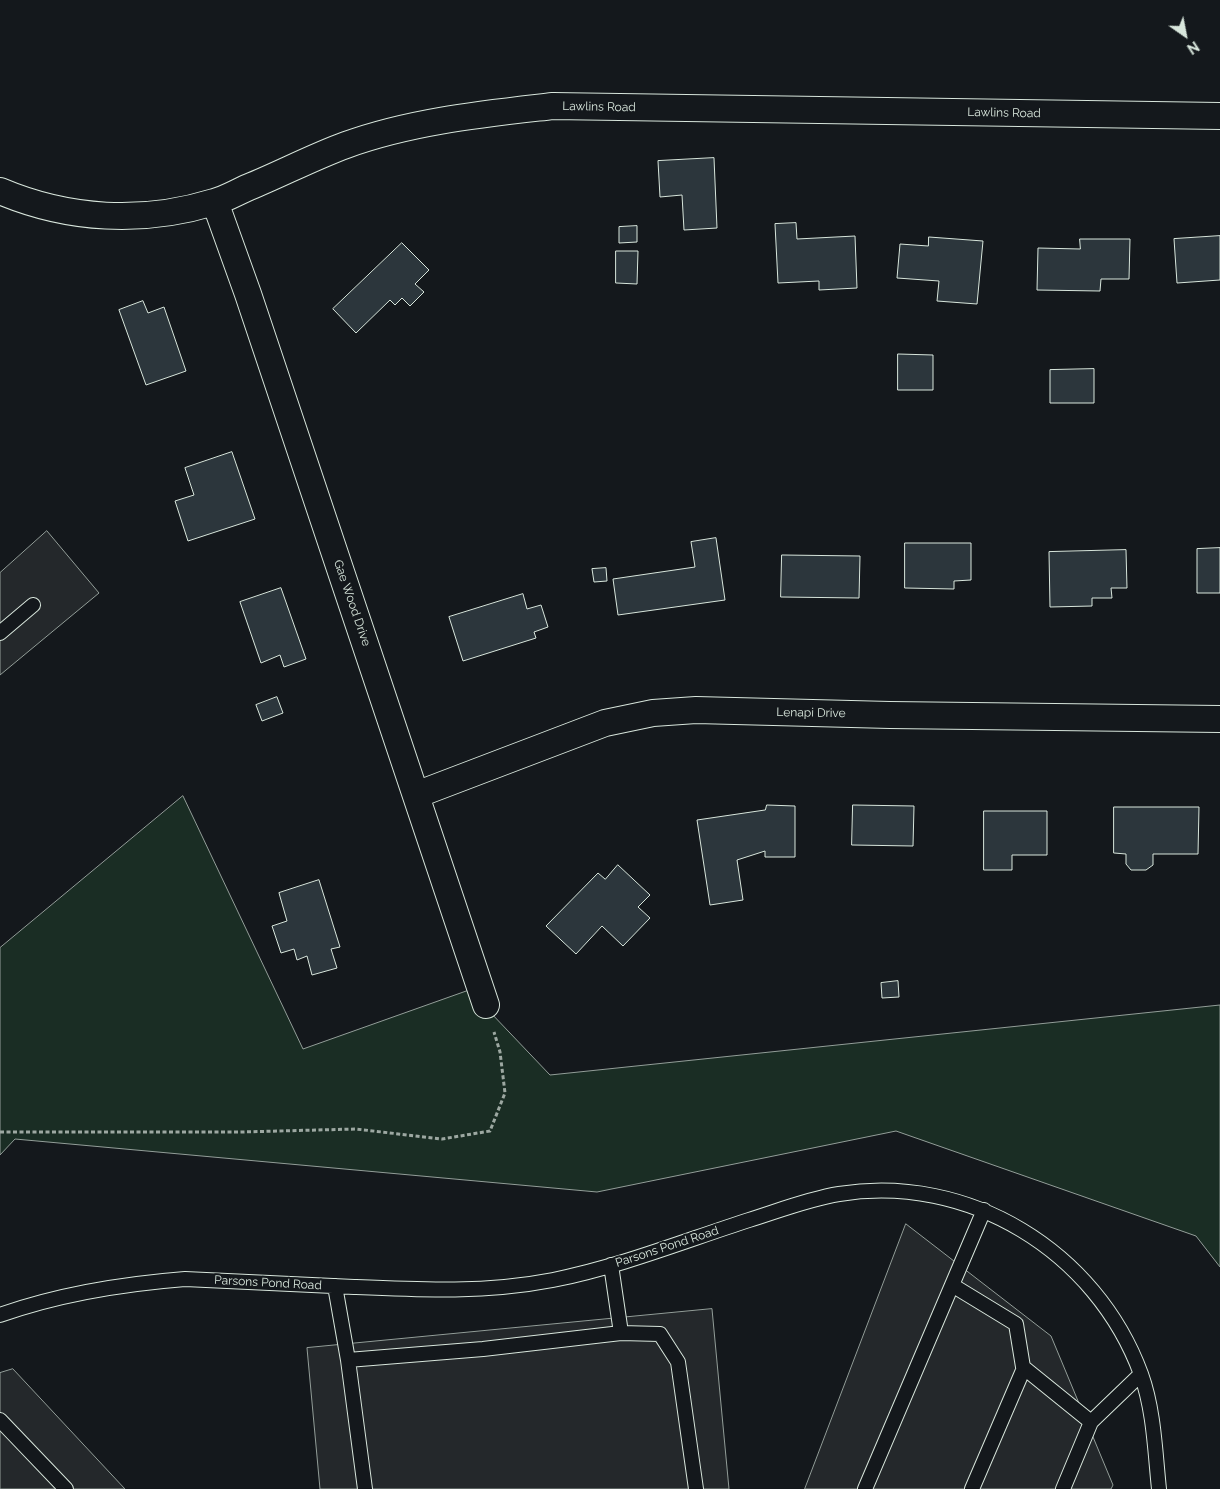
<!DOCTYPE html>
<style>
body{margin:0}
#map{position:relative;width:1220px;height:1489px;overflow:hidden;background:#14181c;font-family:Raleway,sans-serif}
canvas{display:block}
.north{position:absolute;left:1160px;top:10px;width:50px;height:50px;-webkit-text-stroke:4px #14181c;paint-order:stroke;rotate:147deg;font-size:14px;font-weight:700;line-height:20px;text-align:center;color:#d8e6dc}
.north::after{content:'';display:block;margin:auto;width:18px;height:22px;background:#d8e6dc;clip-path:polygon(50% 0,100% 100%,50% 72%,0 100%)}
</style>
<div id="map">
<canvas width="1220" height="1489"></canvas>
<div class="north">N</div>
</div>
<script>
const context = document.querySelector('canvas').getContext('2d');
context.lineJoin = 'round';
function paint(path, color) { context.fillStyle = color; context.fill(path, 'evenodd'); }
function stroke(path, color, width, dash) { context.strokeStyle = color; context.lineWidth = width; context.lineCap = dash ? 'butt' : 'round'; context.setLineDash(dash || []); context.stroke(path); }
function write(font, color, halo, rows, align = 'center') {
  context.font = font + ' Raleway,sans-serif'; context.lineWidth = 4; context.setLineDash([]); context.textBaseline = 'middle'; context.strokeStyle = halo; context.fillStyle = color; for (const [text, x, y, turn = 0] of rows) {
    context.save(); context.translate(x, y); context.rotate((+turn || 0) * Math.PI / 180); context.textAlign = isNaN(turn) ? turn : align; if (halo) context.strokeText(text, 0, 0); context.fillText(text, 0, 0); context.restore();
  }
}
const green = new Path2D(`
 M183,796L303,1049L469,990L550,1075L1220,1005V1267L1196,1236L896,1131L597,1192L15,1139L0,1155V948Z`);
const parking = new Path2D(`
 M47,531L99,593L0,675V573Z
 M906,1224L1051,1336L1113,1485L1111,1489H805Z
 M712,1309L729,1489H320L307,1348Z
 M13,1369L125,1489H0V1373Z`);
const building = new Path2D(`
 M714,158L717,228L684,230L682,195L660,197L658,161Z
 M796,223L797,239L855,236L857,288L819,290V281L778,283L775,224Z
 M637,226V242L619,243V227Z
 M1220,236V280L1177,283L1174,239Z
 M929,237L983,241L977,304L937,301L939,281L897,278L900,244L928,246Z
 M1080,239H1130L1129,279H1101L1100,291L1037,290L1038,248L1080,249Z
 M402,243L429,270L415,284L424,292L410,306L402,298L395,305L390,300L356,333L333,309Z
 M616,251H638L637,284L616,283Z
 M143,301L148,313L164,307L186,371L146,385L119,310Z
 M898,354L933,355V390H898Z
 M1094,369V403H1050V370Z
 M232,452L255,519L188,541L175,501L194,495L185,468Z
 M716,538L725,600L618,615L613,579L695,567L691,542Z
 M905,543H971V580L954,581V589L905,588Z
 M1220,548V593H1197V549Z
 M1126,550L1127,588H1111L1112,598H1092V606L1050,607L1049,552Z
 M782,555L860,556L859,598L781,597Z
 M606,568L607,581L594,582L592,569Z
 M281,588L306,659L284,667L280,655L261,663L240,602Z
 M523,594L527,609L541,605L548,627L534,632L536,638L463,661L449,617Z
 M277,697L283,713L262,721L256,705Z
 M767,805L795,806V857H765V851L737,860L743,900L710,905L697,820L765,810Z
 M853,805L914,806L913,846L852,845Z
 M1114,807H1199L1198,854H1153V865L1146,870H1131L1126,864V854L1114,853Z
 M984,811H1047V855H1012V870H984Z
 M618,865L650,895L638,907L650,918L623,946L602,926L576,954L546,926L598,873L605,879Z
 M319,880L340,947L331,949L337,968L312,975L307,956L297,960L294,949L281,953L272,926L287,921L279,893Z
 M898,981L899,997L882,998L881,983Z`);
const path = new Path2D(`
 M0,1132H240L356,1129L442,1139L490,1131L505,1093L500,1052L494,1032`);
const lane = new Path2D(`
 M0,633L33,605
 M611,1265L621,1333L660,1334L678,1362L696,1489
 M952,1285L1016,1324L1023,1367L1091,1422
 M335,1286L348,1360L365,1489
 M0,1315C59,1294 122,1284 185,1279C241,1282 298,1284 354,1287C422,1290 486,1293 553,1280C619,1267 684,1241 749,1220C778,1211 808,1199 839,1194C968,1173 1096,1251 1141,1374C1154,1410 1155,1451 1159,1489
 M348,1360L483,1349L621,1333
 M0,1420L66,1489
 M865,1489L984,1210
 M972,1489L1024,1368
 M1063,1489L1091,1422L1141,1374`);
const street = new Path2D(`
 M0,191C68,220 143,224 214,202C226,199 237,192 249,187C281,174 313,157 346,145C412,121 484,114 553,106L1220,116
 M215,202L248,294L486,1005
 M416,795L605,723L653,713L696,710L890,715L1220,719`);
const streetNames = [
 ["Lawlins Road",599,107,1],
 ["Lawlins Road",1004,113,1],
 ["Gae Wood Drive",352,603,71],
 ["Lenapi Drive",811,713,1],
 ["Parsons Pond Road",667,1247,-18],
 ["Parsons Pond Road",268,1283,3]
];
paint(green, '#1a2d24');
stroke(green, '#939e99', 1);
paint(parking, '#24282b');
stroke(parking, '#939e99', 1);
paint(building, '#2c363c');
stroke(building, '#d8e6dc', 1);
stroke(lane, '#d8e6dc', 16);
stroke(street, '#d8e6dc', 28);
stroke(path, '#9da8a2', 3, [4, 2.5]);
stroke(lane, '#14181c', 14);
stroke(street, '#14181c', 26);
write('12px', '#d8e6dc', '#14181c', streetNames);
</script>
